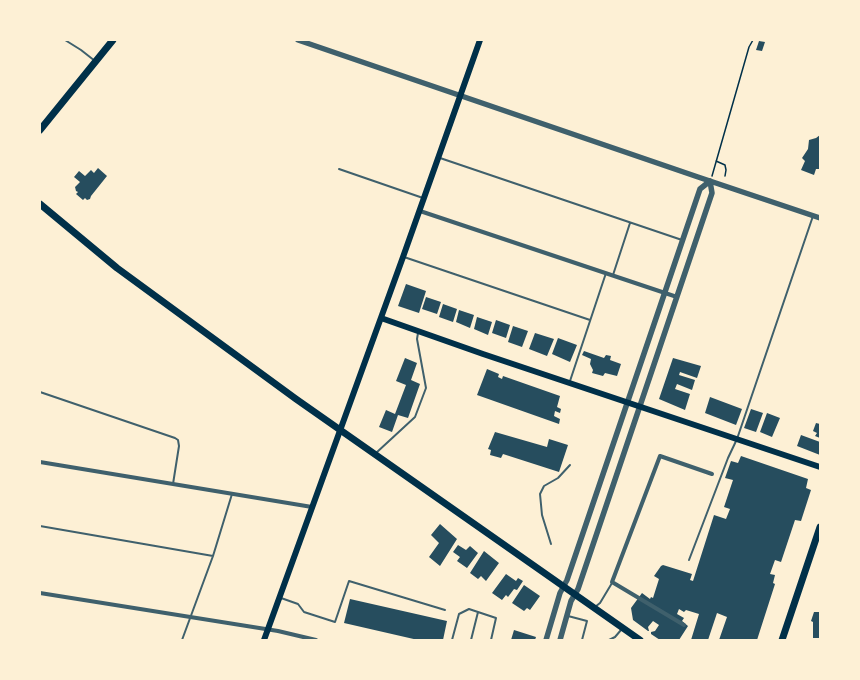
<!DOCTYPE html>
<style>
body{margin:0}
#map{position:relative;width:860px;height:680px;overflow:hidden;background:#fdf0d5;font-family:Overpass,sans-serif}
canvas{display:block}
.frame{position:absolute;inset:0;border:41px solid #fdf0d5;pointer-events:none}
</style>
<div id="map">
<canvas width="860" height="680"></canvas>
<div class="frame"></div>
</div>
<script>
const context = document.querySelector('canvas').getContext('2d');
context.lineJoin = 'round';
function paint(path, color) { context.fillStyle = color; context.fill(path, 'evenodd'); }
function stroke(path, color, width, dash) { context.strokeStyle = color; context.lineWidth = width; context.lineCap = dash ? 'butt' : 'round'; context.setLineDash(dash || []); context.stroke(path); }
const building = new Path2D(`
 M759,41L765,42L762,51L756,50Z
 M820,135V169H816L814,175L801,170L805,161L802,158L808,149L809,140L816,138Z
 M98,168L107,176L91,196L90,199L87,200L85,198L83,200L76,194L78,192L76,191L75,187L80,182L74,177L79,171L85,176L91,170L94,173Z
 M406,284L426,291L419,313L398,306Z
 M426,297L441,302L437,314L422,309Z
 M443,304L457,309L453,322L439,317Z
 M459,310L474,315L470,328L456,322Z
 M477,317L492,322L488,335L474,329Z
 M496,320L510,325L506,338L492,333Z
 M513,326L528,331L522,347L508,342Z
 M535,333L554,339L547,356L529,349Z
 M558,338L577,345L570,362L552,354Z
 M584,351L604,358L606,355L611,356L610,360L621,364L617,376L605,373L603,376L592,373L593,370L590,364L591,359L582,355Z
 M405,358L417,363L411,380L420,384L408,418L398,415L392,432L379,427L386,410L395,414L406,385L396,381Z
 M673,358L701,366L697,378L680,372L679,375L695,380L692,390L677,384L675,389L690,394L685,410L659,399Z
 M487,369L499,374L498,377L502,379L503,376L560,396L557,407L561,409L560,413L555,411L554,416L560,419L559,424L477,395Z
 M710,397L742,409L736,425L705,413Z
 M751,409L763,413L756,432L744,428Z
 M767,413L780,418L772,437L760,432Z
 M816,423L820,424V438L815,436L817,433L813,431Z
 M495,432L547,447L549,439L568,445L559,472L503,454L501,458L490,455L491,450L488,449Z
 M801,435L820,442V455L797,446Z
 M741,456L808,479L806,488L811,490L801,521L795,520L781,562L775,560L770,574L775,575L773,583L775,584L757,640H719L727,617L717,613L708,640H691L699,614L686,610L684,612L679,609L677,614L684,618L682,621L688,626L679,640H660L651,634V632L655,631L659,625L653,621L648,627L649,631H648L633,620L631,608L642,593L650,599L651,597L653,598L659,579L654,576L661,566L663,565L692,574L690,580L693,581L714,515L726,519L730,509L724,507L733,480L725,478L731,461L738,463Z
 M440,524L457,539L440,566L429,557L439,543L431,535Z
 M458,545L466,550L470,546L478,553L467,568L457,561L460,557L453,552Z
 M484,551L499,563L486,581L481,576L478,579L470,573Z
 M506,574L516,581L518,578L523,581L517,590L514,589L508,597L506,595L502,600L492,593Z
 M524,585L540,596L530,610L527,608L524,611L512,603Z
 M350,599L447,621L443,640H418L344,623Z
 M814,612H820V638H813V622L811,621Z
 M514,630L536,637L535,640H511Z`);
const path = new Path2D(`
 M716,161L725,165L726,170L725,176
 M712,176L749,47L753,40`);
const service = new Path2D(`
 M65,40L81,50L95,61
 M440,158L682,240
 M339,169L423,198
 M404,257L590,320
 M613,275L630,223
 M570,381L606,273
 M40,392L175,438L178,440L179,446L173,484
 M376,453L415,417L426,388L417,339L418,333
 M40,526L213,556
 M551,544L542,515L540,494L544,486L558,478L570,465
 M689,560L728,458L737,439L813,216
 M281,598L298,604L304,612L335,622L349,581L445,610
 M595,607L600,603L612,583
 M568,616L587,621L582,640
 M182,640L213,556L232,494
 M452,640L459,614L469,609L496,618L491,640
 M471,640L478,612
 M609,640L615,637L621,630`);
const minor = new Path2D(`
 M420,211L677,297
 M40,462L312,507
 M40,593L278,631L316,640
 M684,625L612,582L660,456L712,474`);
const tertiary = new Path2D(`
 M298,40L698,177L820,218
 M546,640L560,593L567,580L700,189L710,181
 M560,640L571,601L578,589L712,193L710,181`);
const secondary = new Path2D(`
 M381,318L483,354L820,467
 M264,640L403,257L480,40`);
const primary = new Path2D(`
 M40,130L113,40
 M40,204L117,268L296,399L640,640
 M782,640L820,527`);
paint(building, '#264d5e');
stroke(path, '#003049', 1.5);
stroke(service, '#3f606c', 2);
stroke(minor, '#3f606c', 4);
stroke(tertiary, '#3f606c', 5.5);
stroke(secondary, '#003049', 6);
stroke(primary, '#003049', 7);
</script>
